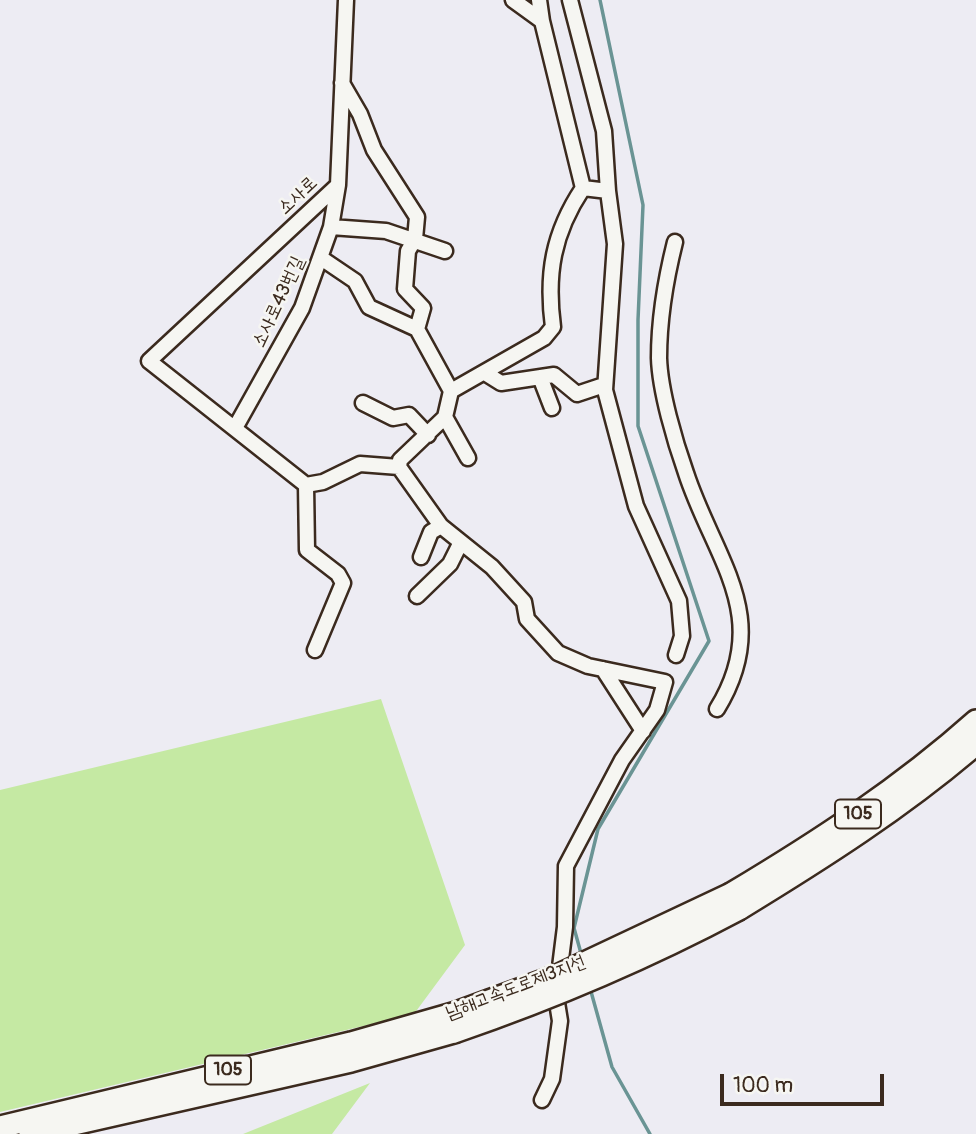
<!DOCTYPE html>
<meta charset="utf-8">
<style>
body{margin:0}
#map{position:relative;width:976px;height:1134px;overflow:hidden;background:#edecf3;font-family:Pangolin,sans-serif}
canvas{display:block}
.scale{position:absolute;left:720px;top:1074px;width:164px;height:32px;box-sizing:border-box;border:4px solid #3b2a1e;border-top:0;padding-left:9px;font-size:21px;line-height:24px;white-space:nowrap;color:#3b2a1e;-webkit-text-stroke:5px #f6f6f2;paint-order:stroke}
</style>
<div id="map">
<canvas width="976" height="1134"></canvas>
<div class="scale">100 m</div>
</div>
<script>
const context = document.querySelector('canvas').getContext('2d');
context.lineJoin = 'round';
function paint(path, color) { context.fillStyle = color; context.fill(path, 'evenodd'); }
function stroke(path, color, width, dash) { context.strokeStyle = color; context.lineWidth = width; context.lineCap = dash ? 'butt' : 'round'; context.setLineDash(dash || []); context.stroke(path); }
function write(font, color, halo, rows, align = 'center') {
  context.font = font + ' Pangolin,"Poor Story",sans-serif'; context.lineWidth = 5; context.setLineDash([]); context.textBaseline = 'middle'; context.strokeStyle = halo; context.fillStyle = color; for (const [text, x, y, turn = 0] of rows) {
    context.save(); context.translate(x, y); context.rotate((+turn || 0) * Math.PI / 180); context.textAlign = isNaN(turn) ? turn : align; if (halo) context.strokeText(text, 0, 0); context.fillText(text, 0, 0); context.restore();
  }
}
const green = new Path2D(`
 M381,699L465,945L414,1014L0,1112V790Z
 M370,1083L332,1134H243Z`);
const stream = new Path2D(`
 M582,957L574,928L598,829L709,641L638,426V320L643,205L600,0
 M590,988L612,1067L650,1134`);
const minor = new Path2D(`
 M539,0L542,21
 M570,0L604,131L608,191
 M342,83L360,114L374,150L417,217L415,239L408,251L405,289L423,308L417,329
 M338,185L149,361L306,485L323,482L360,464L399,467L441,526L492,567L524,602L527,619L558,653L588,666L665,682L657,710L622,760L566,866L565,927L560,967L554,984L560,1021L552,1079L542,1100
 M583,188L608,191L615,244L605,390L636,506L679,601L682,636L676,655
 M331,227L386,231L445,251
 M675,242C666,278 659,321 659,358C660,391 675,442 686,473C714,559 774,616 717,709
 M321,258L355,281L369,307L417,329L451,391
 M485,373L501,383L554,375L577,394L604,385
 M540,377L552,408
 M363,403L393,418L409,415L428,435
 M445,417L468,458
 M235,428L302,308L331,227L338,185L346,0
 M399,467L400,460L445,417L451,391L544,338L553,327C546,274 553,233 583,188L542,21L513,0
 M306,485L307,550L338,574L343,583L315,650
 M421,557L431,532L441,526
 M417,596L450,564L460,544
 M603,669L643,731`);
const highway = new Path2D(`
 M731,894C818,842 901,788 976,721
 M739,909C821,859 903,807 976,744
 M0,1127L351,1043L456,1013
 M30,1134L351,1061L454,1032`);
const highwayBridge = new Path2D(`
 M456,1013L557,976L731,894
 M454,1032C553,998 647,958 739,909`);
const shields = [
 [858,814,46],
 [228,1070,46]
];
const shieldNames = [
 ["105",858,814],
 ["105",228,1070]
];
const streetNames = [
 ["소사로",298,196,-43],
 ["소사로43번길",279,302,-65],
 ["남해고속도로제3지선",516,988,-21]
];
paint(green, '#c5e9a3');
stroke(stream, '#6a9494', 3.5);
stroke(minor, '#3b2a1e', 19);
stroke(highway, '#3b2a1e', 26);
stroke(minor, '#f6f6f2', 14);
stroke(highway, '#f6f6f2', 21);
stroke(highwayBridge, '#3b2a1e', 26, []);
stroke(highwayBridge, '#f6f6f2', 21);
for (const [x, y, w] of shields) { const box = new Path2D(); box.roundRect(x - w / 2, y - 14.5, w, 29, 5); context.fillStyle = '#f6f6f2'; context.fill(box); stroke(box, '#3b2a1e', 2); }
write('bold 18px', '#3b2a1e', null, shieldNames);
write('19px', '#3b2a1e', '#f6f6f2', streetNames);
</script>
